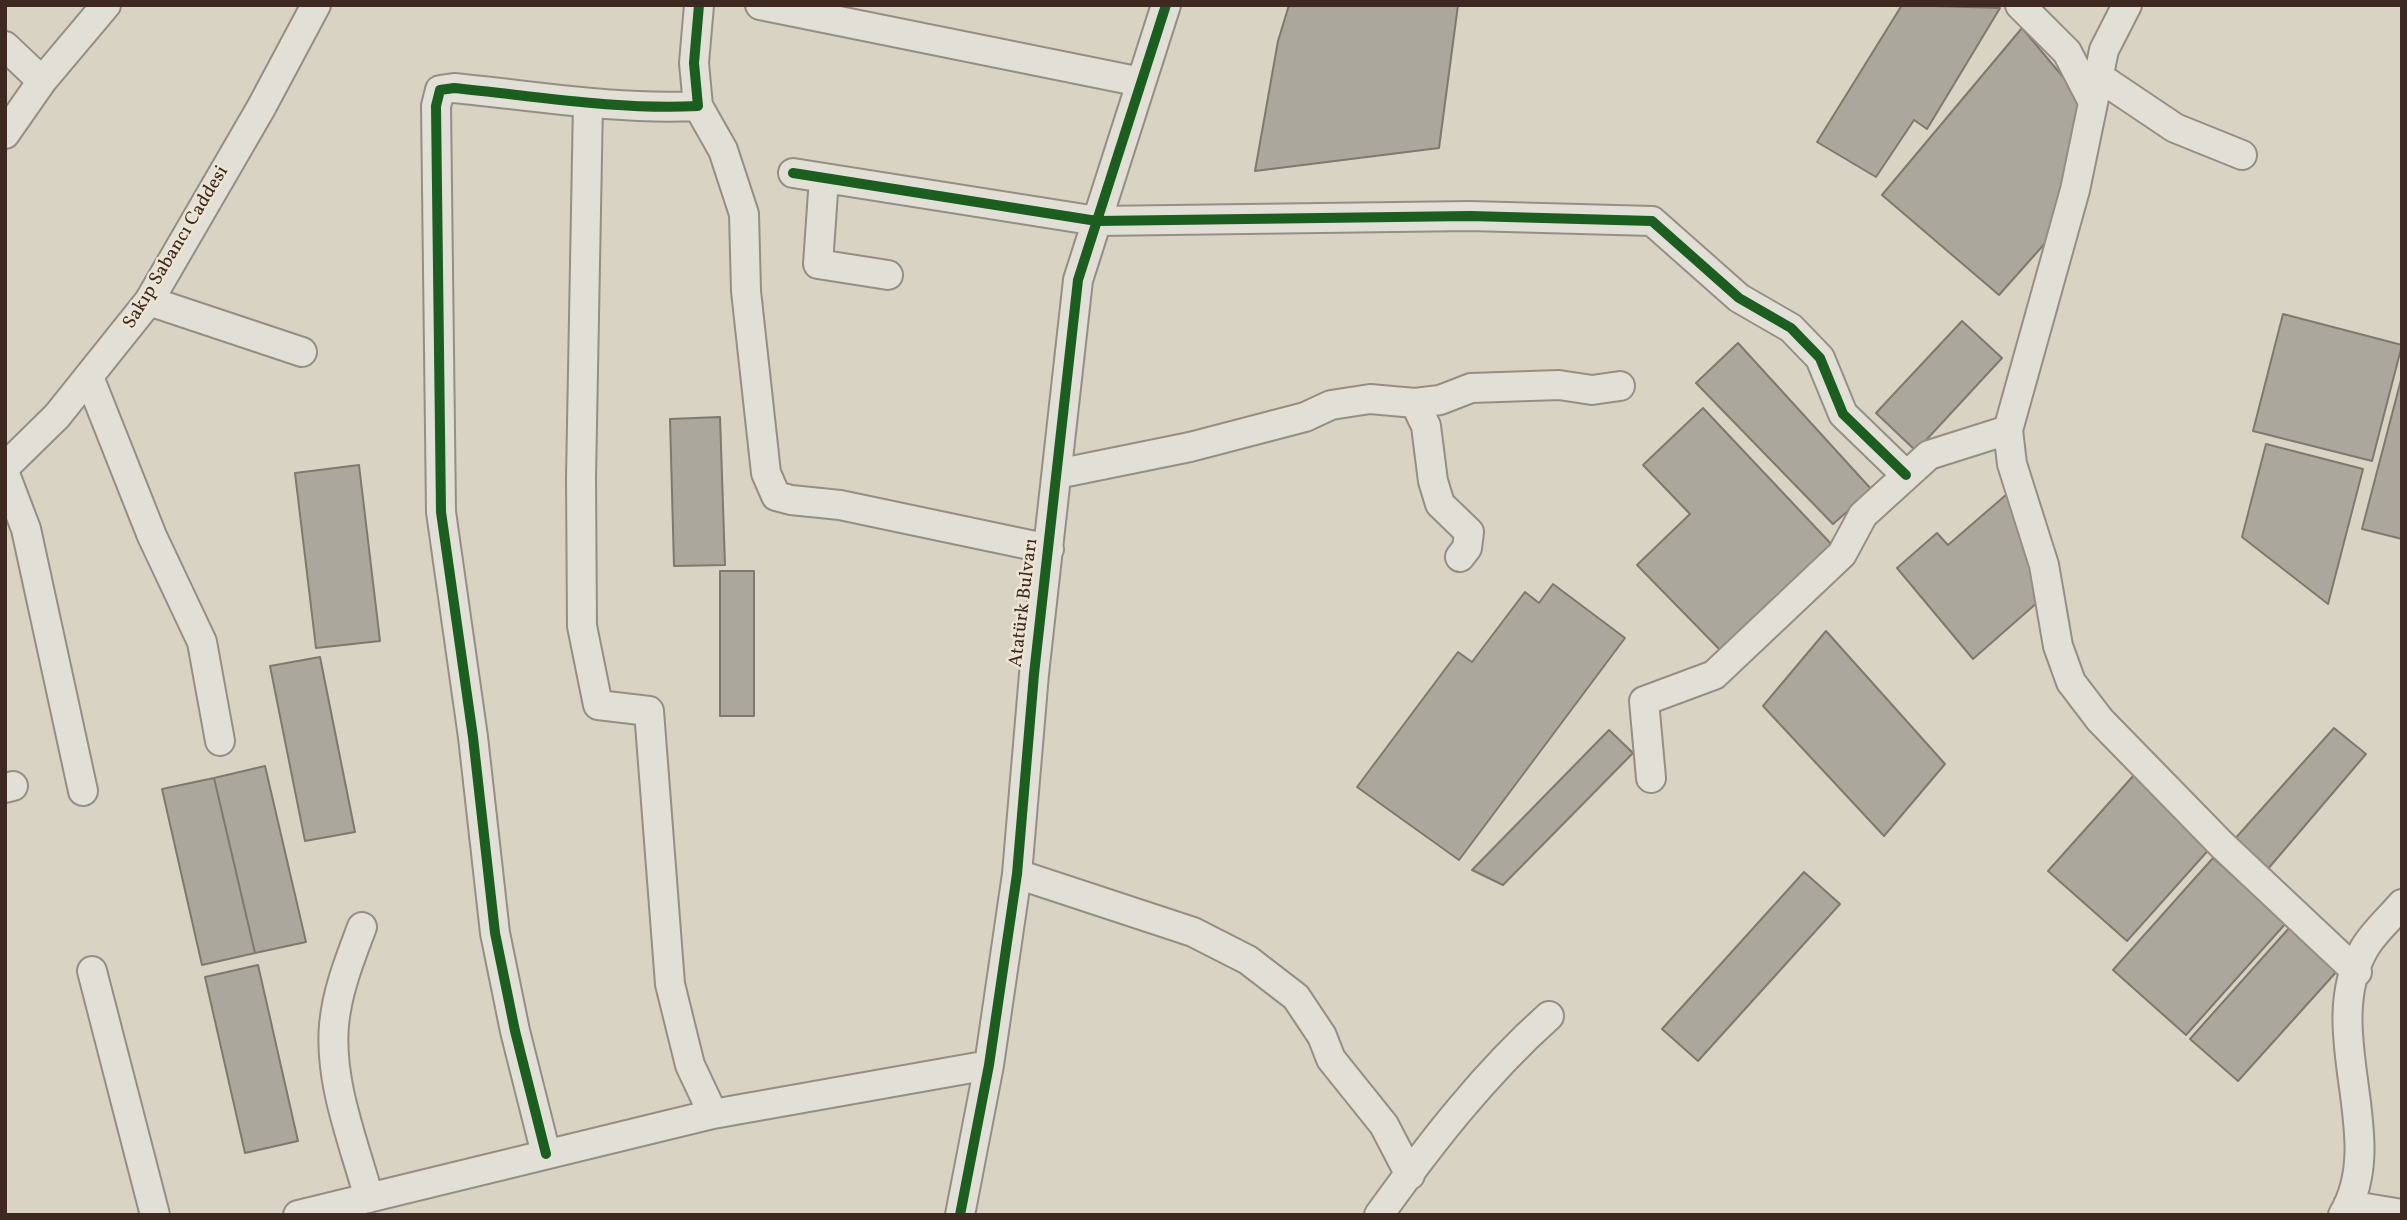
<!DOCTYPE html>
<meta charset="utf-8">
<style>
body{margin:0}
#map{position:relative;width:2407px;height:1220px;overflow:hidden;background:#d9d3c3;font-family:Vollkorn,serif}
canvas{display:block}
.frame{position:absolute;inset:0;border:7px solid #3e2922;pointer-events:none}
</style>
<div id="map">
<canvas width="2407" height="1220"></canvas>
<div class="frame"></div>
</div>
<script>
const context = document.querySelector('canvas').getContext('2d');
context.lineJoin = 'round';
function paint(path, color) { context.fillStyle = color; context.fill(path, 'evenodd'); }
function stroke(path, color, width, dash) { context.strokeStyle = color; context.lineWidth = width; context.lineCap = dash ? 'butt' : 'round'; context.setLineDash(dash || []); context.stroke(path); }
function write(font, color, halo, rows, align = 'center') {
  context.font = font + ' Vollkorn,serif'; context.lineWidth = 5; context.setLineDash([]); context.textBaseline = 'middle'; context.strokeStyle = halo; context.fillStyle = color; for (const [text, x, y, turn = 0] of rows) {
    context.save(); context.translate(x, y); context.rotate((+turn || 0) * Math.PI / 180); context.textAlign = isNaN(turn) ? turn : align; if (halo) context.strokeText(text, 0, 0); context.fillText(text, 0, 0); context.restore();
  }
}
const building = new Path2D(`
 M1289,5H1458L1439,148L1255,171L1278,41Z
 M1902,5L2000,8L1927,129L1914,120L1876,177L1817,142Z
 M2022,28L2084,102L2047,241L1999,295L1882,195Z
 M2283,314L2402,345L2372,461L2253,431Z
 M1962,321L2002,358L1916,451L1876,413Z
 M1738,343L1872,490L1833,524L1696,383Z
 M2402,376V539L2362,529Z
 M1703,408L1834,547L1725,655L1637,565L1690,514L1643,465Z
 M720,417L725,565L674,566L670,419Z
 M2266,444L2363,469L2328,604L2242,537Z
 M359,465L380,641L316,648L295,473Z
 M2007,494L2038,565L2039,601L1973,659L1897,568L1937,533L1948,545Z
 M720,571H754V716H720Z
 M1553,584L1625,638L1459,860L1357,787L1458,652L1472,662L1525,592L1539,603Z
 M1826,631L1945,764L1884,836L1763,706Z
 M320,657L355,832L305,841L270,666Z
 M2334,728L2366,754L2267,870L2233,841Z
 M1609,730L1633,753L1503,885L1472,870Z
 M265,766L306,942L255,953L214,778Z
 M2134,775L2212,846L2127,941L2048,871Z
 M214,778L255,953L202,965L162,789Z
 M2213,858L2286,923L2186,1035L2113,970Z
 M1804,872L1840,904L1698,1061L1662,1029Z
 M2290,927L2338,970L2238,1081L2190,1039Z
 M258,965L298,1141L245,1153L205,977Z`);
const minor = new Path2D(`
 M760,5L1141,82
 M2020,5L2067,52L2093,102
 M2127,5L2104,50L2075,190L2008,430L2012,464L2044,565L2058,646L2071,682L2100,720L2222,845L2357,972
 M5,46L42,81
 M2099,77L2175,128L2242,155
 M588,103L581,478L582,626L598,705L649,711L670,984L690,1065L713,1114
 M698,106L723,150L744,214L746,291L766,473L776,496L791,500L840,505L1049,549
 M5,134L42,81L106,5
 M793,173L1097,221L1470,216L1652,221L1739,298L1791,328L1820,358L1843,414L1906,475
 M824,178L818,264L888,275
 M149,301L302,352
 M89,377L152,536L202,642L220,741
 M1415,403L1426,426L1433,481L1440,504L1469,532L1467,548L1460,557
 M5,467L57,416L149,301L261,108L316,5
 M5,474L26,529L83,791
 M1057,474L1190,447L1305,417L1331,405L1370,399L1415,403L1440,400L1471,388L1559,385L1592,390L1620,386
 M1651,778L1644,701L1714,675L1842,554L1863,515L1929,455L2008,430
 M5,788L13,786
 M1017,874L1193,932L1248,960L1296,997L1322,1036L1331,1059L1384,1125L1410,1175
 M362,927C350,959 337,991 334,1025C329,1083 354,1143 369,1198
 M92,971L155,1215
 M546,1154L515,1031L495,933L473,737L441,512L436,106L440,90L454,88C535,96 616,110 698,106L694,63L699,5
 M2348,1205L2402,1214
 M298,1215L713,1114L989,1065
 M960,1215L989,1065L1017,874L1034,674L1078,280L1166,5
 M1379,1215C1430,1144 1484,1074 1549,1016
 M2343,1215C2390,1137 2317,1032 2364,949C2373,933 2390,918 2402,904`);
const cycleway = new Path2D(`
 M793,173L1097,221L1470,216L1652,221L1739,298L1791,328L1820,358L1843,414L1906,475
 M546,1154L515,1031L495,933L473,737L441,512L436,106L440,90L454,88C535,96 616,110 698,106L694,63L699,5
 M960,1215L989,1065L1017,874L1034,674L1078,280L1166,5`);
const streetNames = [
 ["Sakıp Sabancı Caddesi",177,248,-59],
 ["Atatürk Bulvarı",1025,603,-83]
];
paint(building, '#aca79c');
stroke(building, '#7f786f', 2);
stroke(minor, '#958e85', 32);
stroke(minor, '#e2dfd7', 28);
stroke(cycleway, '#1b5e20', 10);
write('19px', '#3e2922', '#ece5d3', streetNames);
</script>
